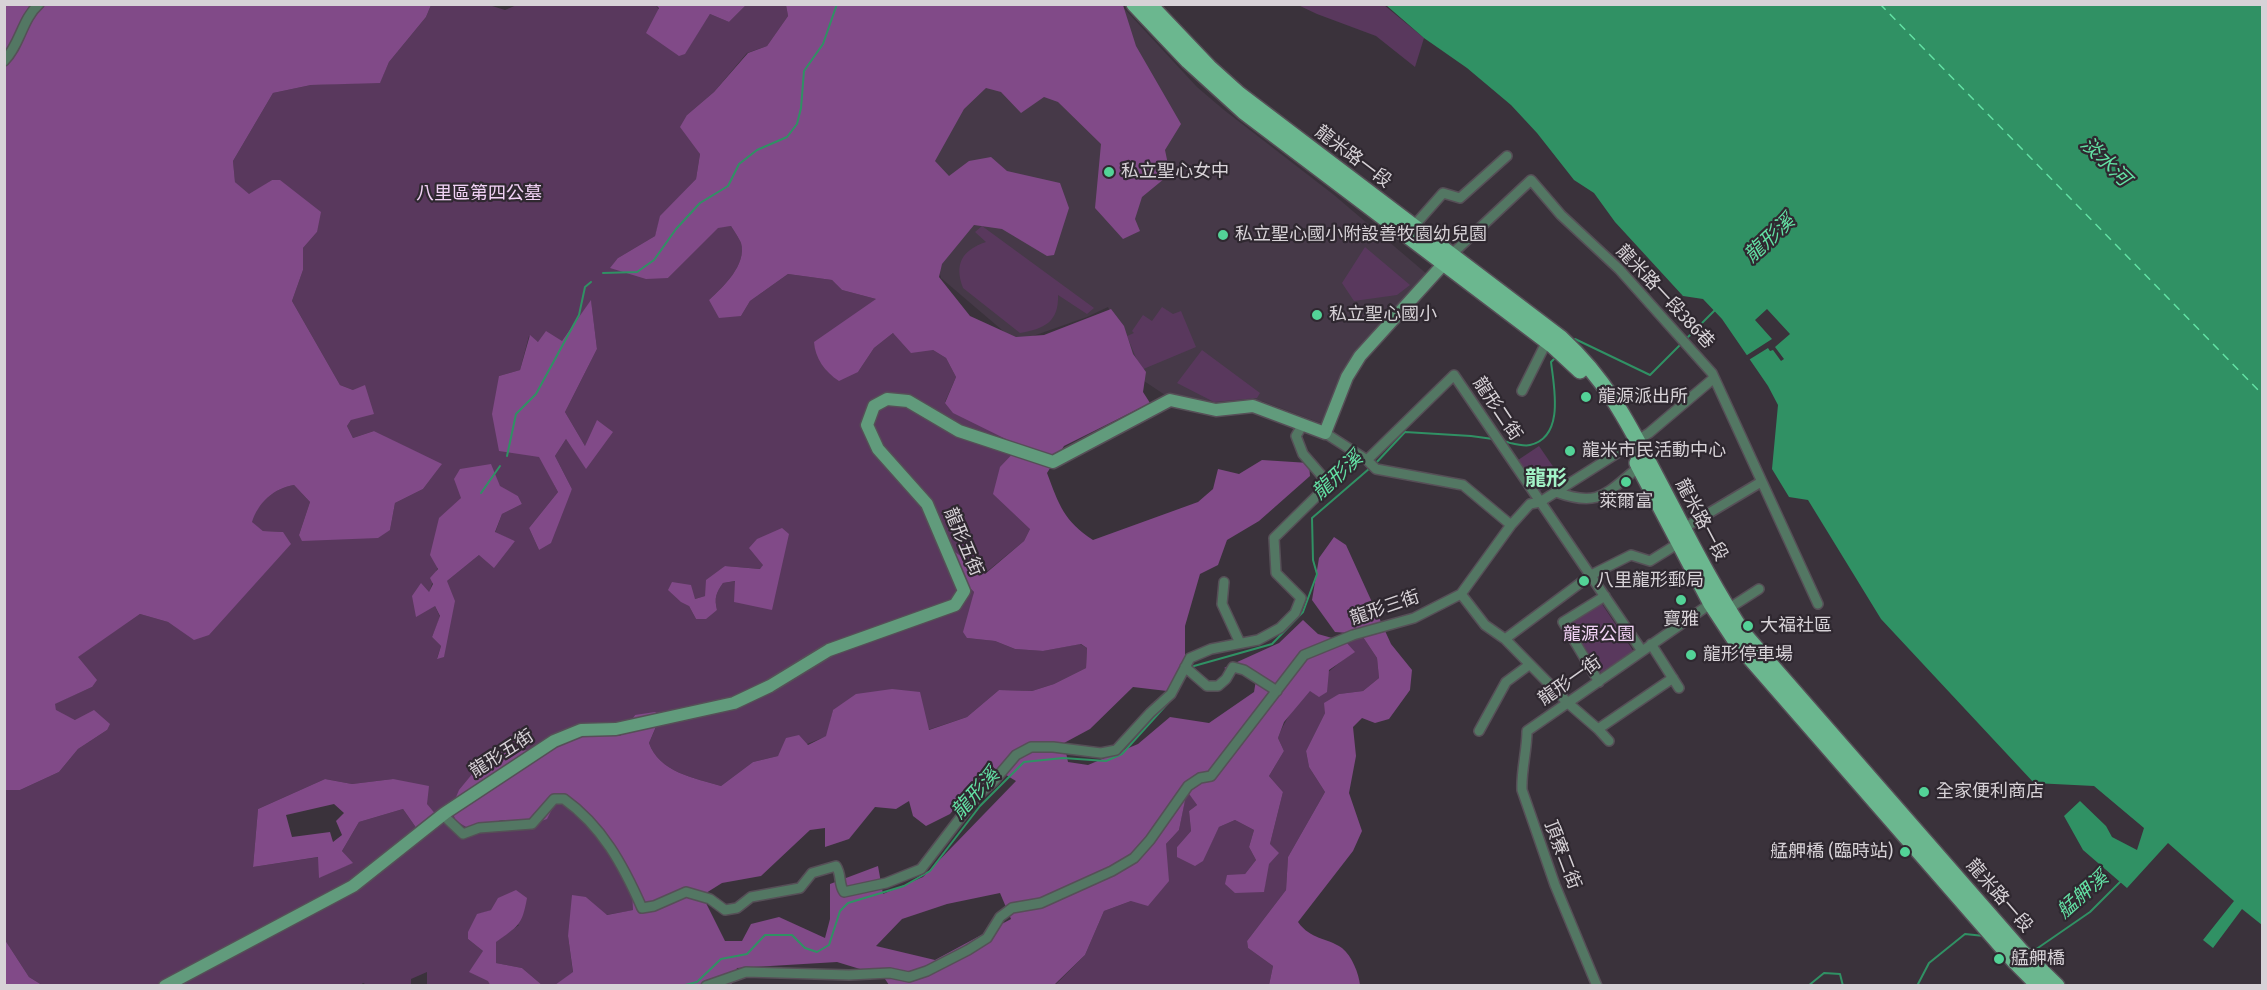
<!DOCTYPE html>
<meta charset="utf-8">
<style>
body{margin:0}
#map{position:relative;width:2267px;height:990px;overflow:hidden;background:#3a323b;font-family:"Fira Sans Condensed",sans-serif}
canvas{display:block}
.frame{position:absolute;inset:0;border:6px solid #d7d2d7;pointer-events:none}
</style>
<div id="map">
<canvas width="2267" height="990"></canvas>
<div class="frame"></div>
</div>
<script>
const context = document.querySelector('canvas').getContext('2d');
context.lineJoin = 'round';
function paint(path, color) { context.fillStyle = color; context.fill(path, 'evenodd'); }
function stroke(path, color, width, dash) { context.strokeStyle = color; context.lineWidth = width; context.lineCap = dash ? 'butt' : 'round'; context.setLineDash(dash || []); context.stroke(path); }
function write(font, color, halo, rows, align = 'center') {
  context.font = font + ' "Fira Sans Condensed","Noto Sans TC",sans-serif'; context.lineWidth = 4.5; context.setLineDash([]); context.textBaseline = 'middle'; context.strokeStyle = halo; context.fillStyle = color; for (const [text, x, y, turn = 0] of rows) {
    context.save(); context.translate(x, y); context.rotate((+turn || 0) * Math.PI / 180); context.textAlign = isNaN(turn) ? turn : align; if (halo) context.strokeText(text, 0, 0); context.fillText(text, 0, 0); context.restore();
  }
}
const built = new Path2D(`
 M1121,5L1197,87L1224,110L1334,195L1428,275L1357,354L1323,424L1262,401L1221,406L1168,397L1141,379L1108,307L1087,317L1016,342L941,278L902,137Z`);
const green = new Path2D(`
 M519,4L656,5L685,53L710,14L729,22L746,5H786L788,16L767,46L747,53L714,92L687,115L700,154L696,179L661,216L655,236L618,258L668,278L718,227L731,226C734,231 739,238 741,243C747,265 723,287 709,300L741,316L750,301L788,274L832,280L842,290L876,299L858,372L874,348L893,333L933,350L946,358L956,377L945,402L1020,446L1030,529L1024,541L984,574L948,547V566L974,592L967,638L995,641L1015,649L1043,651L1080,644L1087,648L1086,668L1054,684L1032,691L999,690L967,717L928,730L833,710L827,736L778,756L753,762L721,786C694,778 659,772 649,743L661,716L635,715L620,736L567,733L529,750L502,751L468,828L503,820L533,824L556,801H570L590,821L632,889L634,910L606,915L586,897L568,936L573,973L556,985H542L522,968L496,963L495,942L519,925L491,910L477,915L468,939L483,951L490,985H427V972L411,979V986L367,985L363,983L360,986L42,985L29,977L5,940V790H20L59,772L78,749L107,730L75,720L56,711L54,704L92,687L77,657L140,614L168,622L194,639L283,532L263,531L251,522C258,503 274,488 294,485L310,502L299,535L390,530L395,503L423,489L441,465L374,431L353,438L347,426L351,420L353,390L340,385L292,301L303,270V248L317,232L272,180L249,195L235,182L233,161L273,93L311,85L380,82L389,62L426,17L431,5H489L505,10ZM591,301L597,349L565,412L585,446L586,468L566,439L555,456L572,489L539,550L529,528L558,492L499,376L520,370L529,336L538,342H562ZM500,487L518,496L522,504L502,514L495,533L515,541L479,555L447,581L444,656L437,658L441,646L432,637L440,617L429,593L461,498ZM763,565L772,610L736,581L723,583C716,593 714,598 717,610L696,619L689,606L695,599L705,596L725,566L761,569ZM325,779L352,784L393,779L417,829L403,809L359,822L342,851L352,863L320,877L319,857L253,867L258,809Z
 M1298,5H1384L1424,38L1415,67L1376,36L1317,14Z
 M982,226L1094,308L1087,314L1058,295C1059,322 1044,329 1020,333L963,288C954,264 962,250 986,242L975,232Z
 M1365,247L1410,285L1397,295L1354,301L1342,283Z
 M1162,307L1173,314L1181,311L1196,347L1141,370L1127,336L1134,333L1132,331L1143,315L1152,321Z
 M1202,350L1260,393L1257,398L1214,402L1177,383Z
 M1539,446L1561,478L1538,492L1518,460Z
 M1600,601L1634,652L1601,673L1569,623Z
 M1361,634L1377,658L1379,678L1363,691L1339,694L1325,713L1306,751L1309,767L1325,792L1288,857L1286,890L1247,941L1248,948L1273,966L1269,985L1054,986L1085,955L1104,911L1131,901L1166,844L1179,830L1187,790L1197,805L1189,811L1191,831L1177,847L1202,861L1219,827L1235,820L1254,830L1249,847L1256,860L1245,874L1264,891L1270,844L1283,792L1269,776L1284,751L1278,738C1291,703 1324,673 1354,652L1346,642Z`);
const forest = new Path2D(`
 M5,5H431L426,17L389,62L380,83L311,85L273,93L233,161L235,182L249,194L272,180H280L321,212L317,232L303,248V270L292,301L340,385L353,390L365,385L374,414L351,420L347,426L353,438L374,431L442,464L423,489L395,503L390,530L378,538L302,541L299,535L310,502L294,485C274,488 258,503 252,522L263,531L283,532L291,544L209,635L194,640L168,622L140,614L78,657L97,680L92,687L55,704L56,710L75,720L94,710L110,724L107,730L78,749L59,772L20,790H5Z
 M656,5H746L729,22L710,14L685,54L679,56L646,33L659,8Z
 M786,5H1123L1136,46L1181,124L1165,150L1170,174L1142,197L1135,219L1140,231L1123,239L1095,208L1101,144L1058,102L1044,97L1021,113L1001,92L986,88L964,109L935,161L949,176L969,161L991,157L1007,171L1060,183L1069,208L1054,255L1047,256L1002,229L974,225L942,264L939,277L970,316L1016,337L1044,335L1111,309L1124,326L1133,354L1146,372L1143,392L1150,403L1064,446L1047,473C1059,505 1064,521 1093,540L1198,502L1213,489L1218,469L1239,474L1262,460L1309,463L1310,476L1259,521L1227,540L1218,565L1200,574L1185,626V661L1167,691L1133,687L1090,729L1064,743L1068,762L1088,765L1138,744L1170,717L1209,723L1254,692L1256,680L1224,668L1279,643L1303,620L1318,634L1346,642L1355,652L1329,670L1327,692L1319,697L1310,691L1284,722L1278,738L1284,751L1269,776L1283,792L1270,844L1279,853L1269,864L1264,892L1235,893L1225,884L1227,875L1245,874L1256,860L1249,847L1254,830L1235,820L1219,827L1203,861L1195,866L1177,857V847L1191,831L1189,811L1197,805L1187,791L1179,830L1166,844L1169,881L1148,906L1131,901L1104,911L1085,955L1054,985H889L883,976L837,962L737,968L731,985H555L573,972L568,936L572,895L586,897L607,915L633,910L632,889L590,821L570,801H556L547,819L533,824L503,820L468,828L456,821L451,809L459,790L478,767L503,751L529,750L567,733L620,736L635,715L655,712L661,715L649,743C659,772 694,778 721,786L753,762L778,756L786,738L799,735L808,745L826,736L833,710L856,694L892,689L920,692L929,730L967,717L999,690L1032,691L1054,684L1086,668L1087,648L1081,644L1043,651L1015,649L995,641L967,638L963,632L974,592L948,566L947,546L985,574L1024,541L1030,529L993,494L1000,467L1020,446L953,413L945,403L956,377L946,358L933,350L911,353L893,333L874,348L858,372L839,381C825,372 815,358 814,342L876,299L842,290L832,280L788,274L750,301L741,316L719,318L709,300C723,287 747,265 741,243C739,238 734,231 731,226L718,228L668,278L646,279L610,268L618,258L655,236L660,216L696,179L700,154L680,127L687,115L714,92L748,53L767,46L788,16ZM991,766L1016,781L923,877L883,894L878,866L830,884V919L825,938L779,917L751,924L742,941H725L706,903V893L722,883L761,876L810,830L825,828V847L849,839L875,807L896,809L909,801L913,816L926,826L950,814ZM1000,893L1011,919L935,960L876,946L902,919L947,904Z
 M591,300L597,349L565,412L585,446L597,420L613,432L586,469L566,439L555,456L572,489L551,543L539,550L529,528L558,492L539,457L499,451L492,414L499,376L520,370L530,335L538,342L546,331L562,341Z
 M491,464L500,486L518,496L522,504L502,514L495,532L515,541L494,568L479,555L447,581L455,601L444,657L437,659L441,646L432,637L440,616L435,606L416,617L412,596L421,583L429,592L433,584L430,578L438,569L430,555L439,518L461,498L454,479L460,469Z
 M782,528L789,534L772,610L734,602L735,581L723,583C716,593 714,598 717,610L706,619H696L689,606L681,602L668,590L672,582L691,585L695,599L705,596L706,580L725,566L760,569L763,565L749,548L757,539Z
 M1334,537L1346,545L1391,644L1412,670L1410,690L1389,719L1375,723L1362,718L1353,727L1356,756L1349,793L1362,831L1353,851L1298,922C1311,940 1326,937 1342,948C1352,956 1359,974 1360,985H1269L1273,966L1248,948L1247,941L1286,890L1288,857L1325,792L1309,767L1306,751L1325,713L1324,703L1339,694L1363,691L1379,678L1377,658L1361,634L1335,632L1312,600L1319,558Z
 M325,779L352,784L393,779L429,786L427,804L437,816L417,829L403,809L359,822L342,851L353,863L319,878L318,857L253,867L258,809ZM334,804L344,813L336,821L342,835L333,842L330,832L292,837L286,815Z
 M516,890L527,898C522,926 518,926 496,942V963L522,968L542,985H490L488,981L469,972L483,951L468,939V932L477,914L491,910L498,898Z
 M5,940L29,977L42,985H5Z`);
const water = new Path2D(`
 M1386,5H2262V925L2242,909L2213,948L2203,940L2234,901L2168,843L2127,888L2083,850L2064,816L2080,801L2106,826L2112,837L2137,850L2144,828L2094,786L2034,783L1881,619L1808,500L1789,497L1772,469L1778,405L1768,386L1722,319L1703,299L1683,296L1615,222L1594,193L1574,180L1537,133L1511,105L1467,68L1424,38Z`);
const pier = new Path2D(`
 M1767,309L1790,334L1775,347L1784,359L1781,361L1773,350L1770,351L1768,348L1747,361L1744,357L1772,339L1755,320Z`);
const stream = new Path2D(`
 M603,273L637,272L654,260L676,229L700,203L728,186L739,164L757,150L787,137L797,124L801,108L804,71L823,44L837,4
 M1685,340L1715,310
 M1573,341L1575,339L1650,375L1681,344
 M1502,441C1509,442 1522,447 1530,445C1565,437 1554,387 1551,362L1556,357
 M507,456L516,414L536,394L579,315L585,287L591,282
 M1375,464L1405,432L1471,436L1493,439
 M481,493L500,466
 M1192,669L1194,666L1272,644L1303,612L1317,574L1313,560L1312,518L1370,468
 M1181,683L1188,673
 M2032,952L2090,912L2121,881
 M681,986L697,982L721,959L747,954L765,935H792L805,948L817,952L829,945L840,911L848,903L904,886L930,871L980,806L1024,762L1063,758L1106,761L1122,754L1168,703
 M1808,986L1824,973L1840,974L1843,986
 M1917,986L1929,963L1965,934L1984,936`);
const ferry = new Path2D(`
 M1880,4L2262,394`);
const street = new Path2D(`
 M4,61C20,45 22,19 39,4
 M1413,227L1443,193L1460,198L1507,156
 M1452,254L1531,180L1561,215L1619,269L1712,373L1818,604
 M1522,391L1547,341
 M1325,433L1367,460L1376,469L1463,485L1511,525
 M1367,460L1454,375L1642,651
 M1556,492C1600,508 1606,493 1639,467
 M1684,528L1761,482
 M1224,582L1222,604L1240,643
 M1461,594L1485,625L1505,639L1568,703L1598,729L1609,741
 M1728,609L1759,589
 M1505,639L1591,575L1631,555L1650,561L1679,543
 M1651,644L1679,688
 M1185,667L1207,686H1218L1226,679L1233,667L1244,670L1277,691
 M1599,682L1563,622L1605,596
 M1598,729L1673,678
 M1479,731L1506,682L1529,665
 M443,815L463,834L479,828L532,824L554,799H564C602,826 623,865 642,908L654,906L686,892L710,899L725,910L737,908L751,897L800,888L812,873L836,866C842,875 838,883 844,892L886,883L921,869L977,796L993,782L1016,755L1031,747H1053L1101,753L1116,750L1150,713L1171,694L1190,658L1211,649L1258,640L1280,628L1295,613L1301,598L1276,573L1274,538L1329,484L1303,454L1296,436L1303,424
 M706,986L746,972L849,975L890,973L909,977L927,971L968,950L987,938L1000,917L1012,908L1041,903L1112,871L1134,858L1150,840L1188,786L1200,778L1211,776L1304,655L1353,635L1414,618L1461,594L1511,525L1530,504L1540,502L1649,433L1714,378
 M1597,986L1555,885L1522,790C1521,770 1527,751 1527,731L1713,602`);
const secondary = new Path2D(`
 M165,986L353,886L445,813L554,741L581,730L616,729L734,703L770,686L829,650L955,605L964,591L927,504L878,449L867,425L874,406L887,399L908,401L959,431L1053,462L1170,400L1216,410L1253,406L1325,433L1347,377L1360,356L1449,258`);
const primary = new Path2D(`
 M1134,4L1188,61L1244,112L1553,346L1580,371
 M1149,4L1209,67L1239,94L1561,338C1607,380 1629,424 1657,478C1685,531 1711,584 1744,634L2022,952L2057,986
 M1637,463L1711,604L1736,642L2015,962L2039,986`);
const markers = [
 [1109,172,6,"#53d397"],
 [1223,235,6,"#53d397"],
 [1317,315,6,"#53d397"],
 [1586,397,6,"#53d397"],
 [1570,451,6,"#53d397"],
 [1626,482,6,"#53d397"],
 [1584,581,6,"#53d397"],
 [1681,600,6,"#53d397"],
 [1748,626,6,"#53d397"],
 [1691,655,6,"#53d397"],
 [1924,792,6,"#53d397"],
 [1905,852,6,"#53d397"],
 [1999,959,6,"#53d397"]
];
const streetNames = [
 ["龍米路一段",1353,157,37],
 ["龍米路一段386巷",1665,297,47],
 ["龍形二街",1497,409,56],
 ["龍米路一段",1701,520,62],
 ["龍形五街",963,542,67],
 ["龍形三街",1385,608,-19],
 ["龍形一街",1570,681,-35],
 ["龍形五街",502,754,-33],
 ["頂寮二街",1562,855,69],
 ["龍米路一段",1999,896,49]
];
const poiNames = [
 ["私立聖心女中",1121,172],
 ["私立聖心國小附設善牧園幼兒園",1235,235],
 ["私立聖心國小",1329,315],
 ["龍源派出所",1598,397],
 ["龍米市民活動中心",1582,451],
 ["萊爾富",1626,502,"center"],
 ["八里龍形郵局",1596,581],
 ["寶雅",1681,620,"center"],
 ["大福社區",1760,626],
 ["龍形停車場",1703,655],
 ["全家便利商店",1936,792],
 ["艋舺橋 (臨時站)",1893,852,"right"],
 ["艋舺橋",2011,959]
];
const parkNames = [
 ["八里區第四公墓",479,194],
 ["龍源公園",1599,635]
];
const waterNames = [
 ["淡水河",2105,162,44],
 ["龍形溪",1770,239,-43],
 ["龍形溪",1338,476,-43],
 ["龍形溪",976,794,-48],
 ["艋舺溪",2083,895,-41]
];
const quarterNames = [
 ["龍形",1546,479]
];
paint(built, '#463948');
paint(green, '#59385d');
paint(forest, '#814a88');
paint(water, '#309164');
paint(pier, '#3a323b');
stroke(stream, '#309164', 2);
stroke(ferry, '#63e1a4', 1.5, [8, 6]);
stroke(street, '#564f57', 12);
stroke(secondary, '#564f57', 15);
stroke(primary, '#564f57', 18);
stroke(street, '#537763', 9);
stroke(secondary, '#619b7c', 12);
stroke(primary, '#6bb78f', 15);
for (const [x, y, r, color] of markers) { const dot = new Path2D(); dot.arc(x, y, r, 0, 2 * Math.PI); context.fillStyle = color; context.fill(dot); stroke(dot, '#2f2830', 2); }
write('18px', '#d7d2d7', '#2f2830', streetNames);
write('18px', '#d7d2d7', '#2f2830', poiNames, 'left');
write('18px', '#f1d2f5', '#2f2830', parkNames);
write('italic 20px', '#63e1a4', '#2f2830', waterNames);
write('bold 21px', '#a3f3c7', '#2f2830', quarterNames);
</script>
